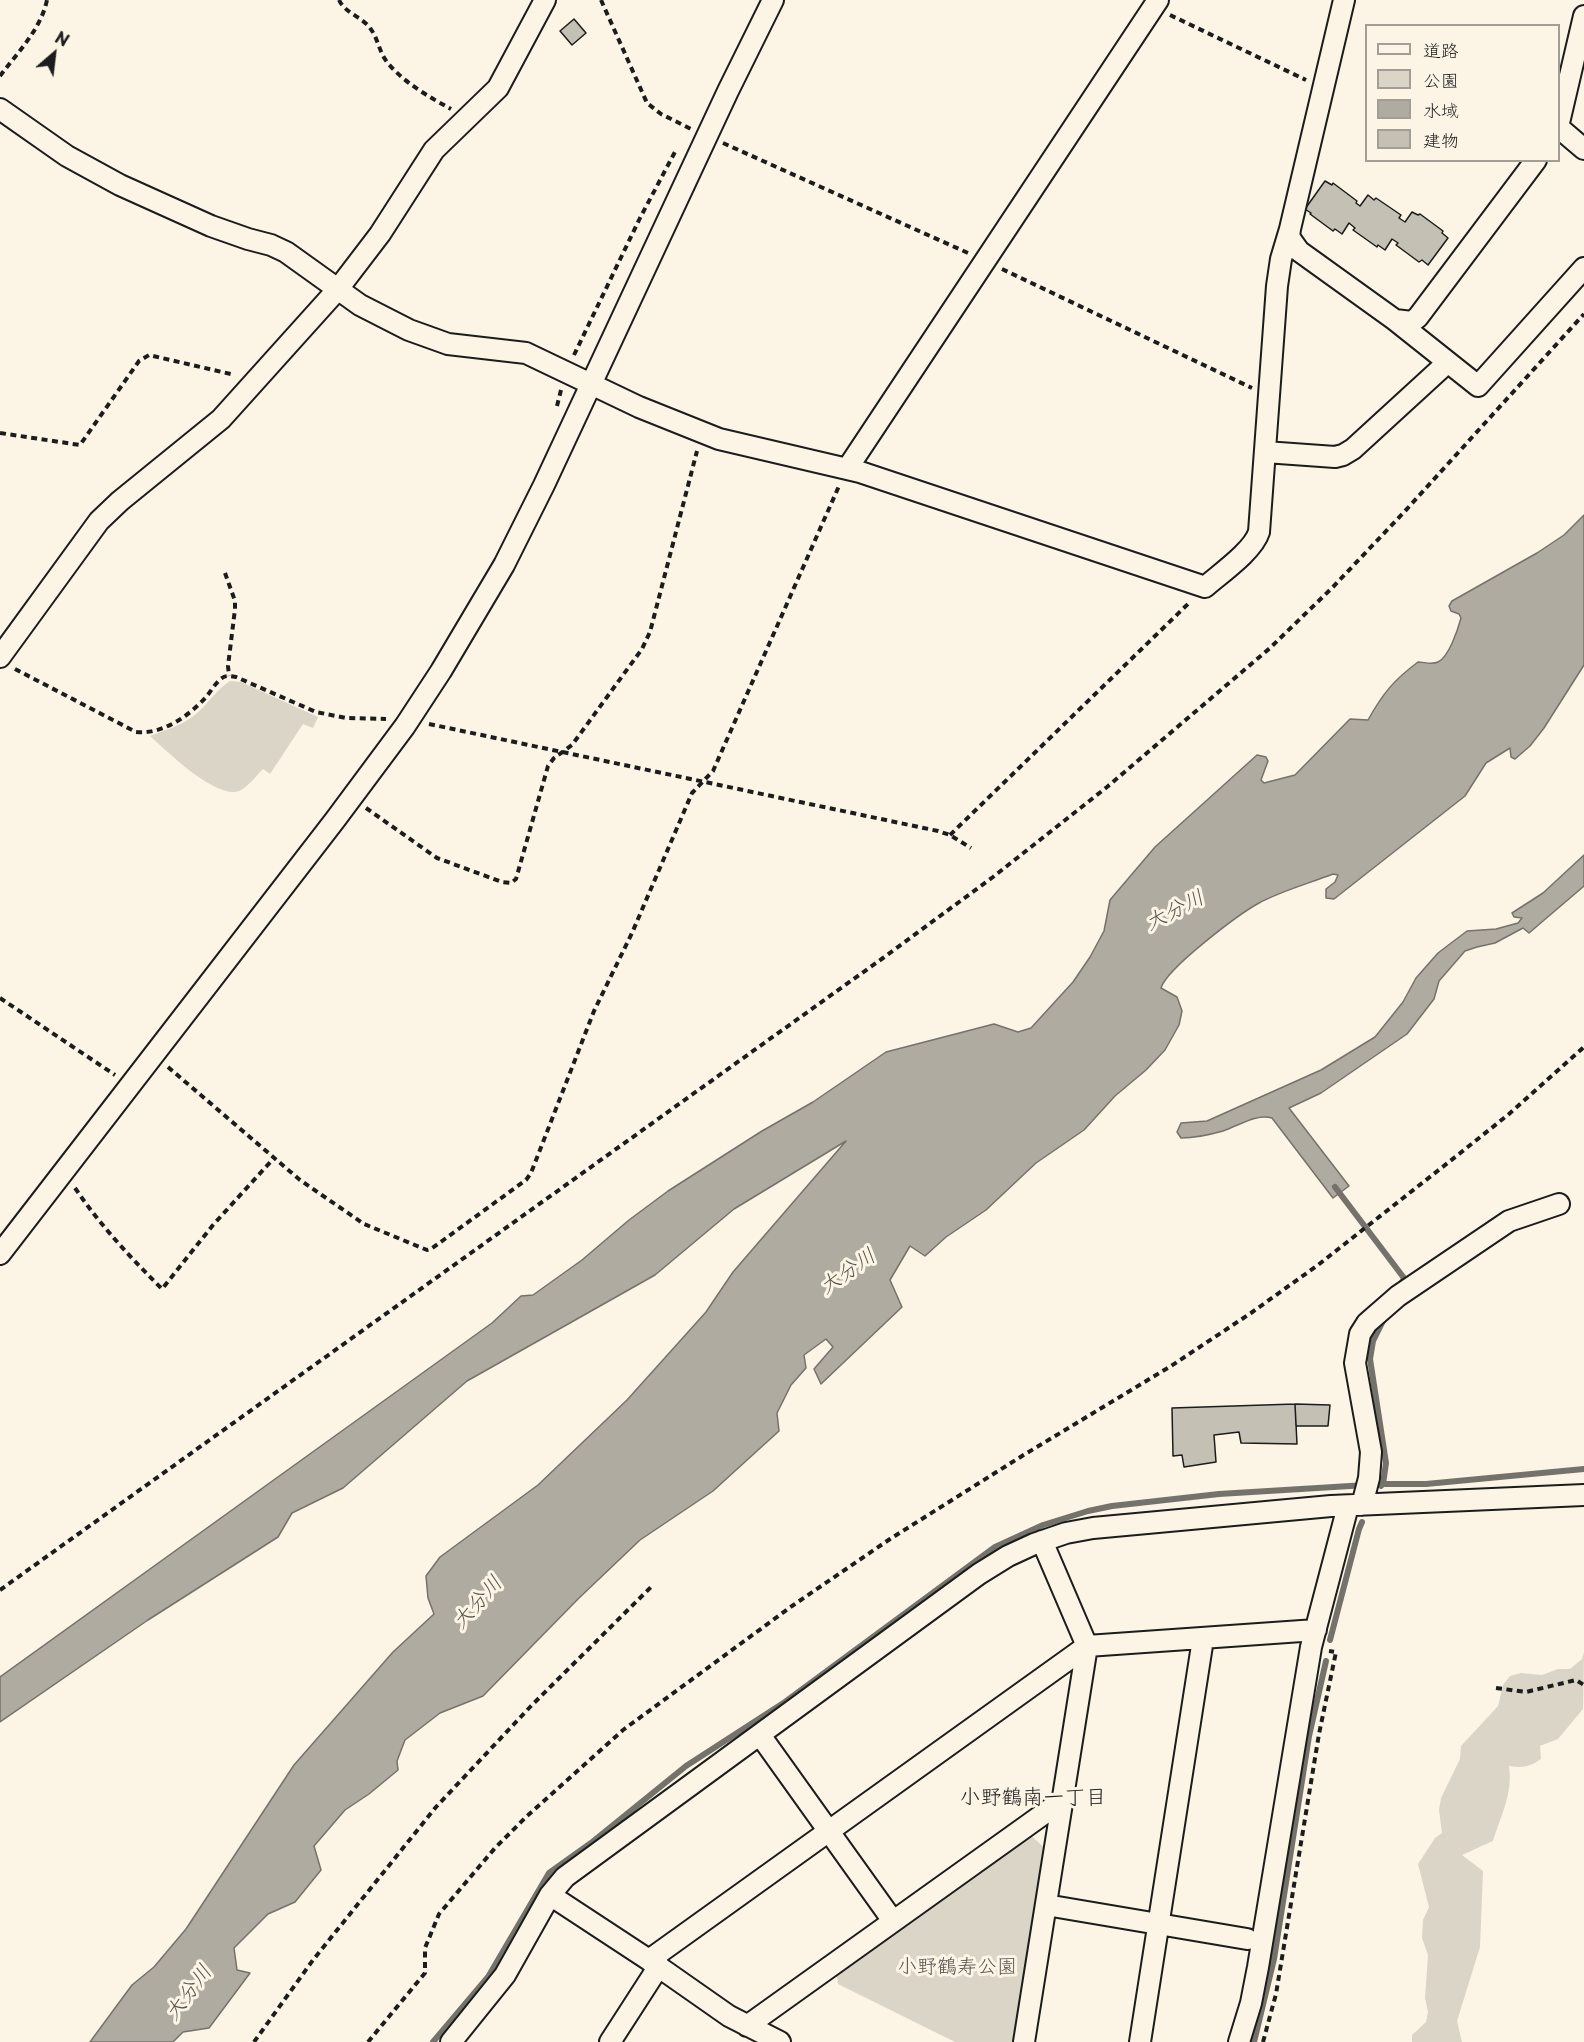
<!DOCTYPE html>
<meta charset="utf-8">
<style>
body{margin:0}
#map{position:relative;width:1584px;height:2042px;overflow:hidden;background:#fcf5e5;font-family:"Playpen Sans","Klee One",sans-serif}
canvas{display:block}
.legend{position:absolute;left:1365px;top:24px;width:195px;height:138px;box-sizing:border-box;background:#fcf5e5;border:2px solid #a29e95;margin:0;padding:8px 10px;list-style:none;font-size:18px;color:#1c1c1c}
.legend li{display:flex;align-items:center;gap:12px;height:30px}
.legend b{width:30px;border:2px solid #a29e95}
.north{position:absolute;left:24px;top:24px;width:60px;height:60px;-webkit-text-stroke:4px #fcf5e5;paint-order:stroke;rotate:28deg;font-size:16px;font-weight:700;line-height:24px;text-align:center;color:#1c1c1c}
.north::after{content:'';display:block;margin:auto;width:21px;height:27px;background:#1c1c1c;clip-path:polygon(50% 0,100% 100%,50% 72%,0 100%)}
</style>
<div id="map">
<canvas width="1584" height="2042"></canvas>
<ul class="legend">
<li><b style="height:8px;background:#fcf5e5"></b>道路</li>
<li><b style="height:16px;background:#dbd5c8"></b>公園</li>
<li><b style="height:16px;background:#b0aba1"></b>水域</li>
<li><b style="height:16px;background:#c4c0b3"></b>建物</li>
</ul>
<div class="north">N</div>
</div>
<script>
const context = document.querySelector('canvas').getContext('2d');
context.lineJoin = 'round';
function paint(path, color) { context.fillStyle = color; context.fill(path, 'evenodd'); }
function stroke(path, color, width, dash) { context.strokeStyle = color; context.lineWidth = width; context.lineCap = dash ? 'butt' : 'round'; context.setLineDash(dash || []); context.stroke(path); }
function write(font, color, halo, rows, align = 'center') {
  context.font = font + ' "Playpen Sans","Klee One",sans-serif'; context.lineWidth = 6; context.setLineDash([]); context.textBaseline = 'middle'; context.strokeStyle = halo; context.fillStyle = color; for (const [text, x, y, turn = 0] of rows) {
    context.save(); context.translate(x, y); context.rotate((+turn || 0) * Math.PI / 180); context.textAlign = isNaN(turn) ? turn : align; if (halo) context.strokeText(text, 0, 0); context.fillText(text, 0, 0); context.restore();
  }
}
const green = new Path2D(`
 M230,681L241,682L318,717L313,728L303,724L270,774L263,769C256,776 247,788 239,791C215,799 167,751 150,736C166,730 183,725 196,714C209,703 216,690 230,681Z
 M1584,1652L1583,1709L1558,1739L1540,1746L1541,1759C1530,1767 1522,1768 1509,1766C1513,1794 1501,1815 1493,1841L1462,1855L1483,1871L1480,1947L1457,2021L1462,2042H1412V2035L1426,2022L1428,2012L1425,1998L1428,1955L1422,1938L1423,1920L1429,1907L1418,1864L1435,1838L1442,1833L1439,1810L1441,1798L1460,1759L1461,1746L1498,1706L1503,1685L1510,1676L1521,1673L1542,1675L1558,1669H1570L1582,1659Z
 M1029,1834L1045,1848L1012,2042H955L838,1984L836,1970Z`);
const water = new Path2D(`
 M1584,515V665L1544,728L1530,746L1515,759L1511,757L1510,748L1486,763L1465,796L1334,899L1326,898V889L1335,882L1338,875L1333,874C1310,883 1281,891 1259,903C1239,914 1167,968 1161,988L1177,997L1182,1011L1179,1025L1165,1050L1146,1070L1115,1096L1084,1130L1036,1163L986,1210L946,1237L925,1256L910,1246L890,1280L902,1307L821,1384L814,1369L833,1347L826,1339L804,1355L806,1368L791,1385L777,1413L779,1431L713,1491L640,1540L578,1599L483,1696L440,1713L405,1740L397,1761L398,1770L369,1794L345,1810L314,1846L321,1870L295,1902L268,1914L234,1948L237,1970L250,1973L209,2028L183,2032L173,2042H90L132,1985L154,1967L186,1929L294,1765L393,1652L434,1614L428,1598L426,1576L440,1557L538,1485L627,1400L706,1312L733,1272L846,1141L734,1209L655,1275L467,1381L343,1488L292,1513L278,1537L148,1620L0,1722V1677L492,1323L521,1296L533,1295L582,1260L629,1220L668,1191L762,1131L813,1102L886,1052L994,1024L1018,1032L1031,1028L1073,982L1090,957L1104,931L1110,900L1155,847L1257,755L1266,757L1268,761L1261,780L1264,783L1295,775L1350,719L1368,720C1383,693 1394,680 1418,662C1424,662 1432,665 1438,662C1449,657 1458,629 1461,618L1459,614L1451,611L1449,606L1452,601L1537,553L1564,535Z
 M1584,855V886L1529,933L1523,928L1495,943L1477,947L1465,951L1439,981L1434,999L1407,1034L1321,1093L1289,1108L1349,1186L1333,1198L1272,1118C1257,1113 1238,1126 1223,1131C1209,1135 1195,1138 1181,1138L1177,1132L1181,1123L1207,1121L1321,1070L1375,1037L1403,1002L1416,978L1438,953L1467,931L1496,929L1518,923L1522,918L1514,917L1512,913L1543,893Z`);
const stream = new Path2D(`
 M1335,1187L1404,1278L1400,1287
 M1381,1486L1383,1484H1426L1584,1469
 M1330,1640L1359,1529L1362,1522
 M433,2042L488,1977L549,1873L591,1843L686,1766L785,1702L995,1547L1043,1525L1088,1511L1112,1506L1219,1494L1383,1484L1386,1463L1370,1359L1373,1341L1386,1315
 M1254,2042L1274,1959L1309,1736L1326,1661`);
const building = new Path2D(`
 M574,19L586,33L572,45L560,31Z
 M1325,181L1332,185L1333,183L1357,201L1356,203L1360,206L1368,195L1374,200L1376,198L1401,215L1399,218L1405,222L1412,212L1418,215L1420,214L1443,231L1442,233L1448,238L1428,265L1422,260L1419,262L1396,245L1398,243L1392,239L1385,250L1378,245L1377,247L1353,230L1355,228L1349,223L1342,234L1335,229L1333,231L1310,214L1311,213L1305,209Z
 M1295,1404L1297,1444L1241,1443L1239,1432L1214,1435L1216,1462L1184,1467L1182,1455L1173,1456L1172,1408Z
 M1295,1404L1330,1405L1328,1426H1296Z`);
const path = new Path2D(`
 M339,0C345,13 362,17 370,28C378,38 379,52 387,62C403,82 429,97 451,109
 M601,0L647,103L661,114L691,129
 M1170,15L1306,80
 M0,76C18,52 41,29 47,0
 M723,143L968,253
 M1002,269L1252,388
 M574,355L640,218L676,150
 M557,406L561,390
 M0,433L80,445L139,361L149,355L235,375
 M225,573L235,601V609L228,666L229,676
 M15,669L136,732C163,735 190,715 207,696C211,691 216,682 222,678C226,675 231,676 236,677L316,712L346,718L386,719
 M429,724L938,831L950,835L971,848
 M366,808L437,858L502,882L511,883L516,879L548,766L554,758L572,745L642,649L650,632L697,451
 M950,835L1190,602
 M0,998L115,1075
 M168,1067L300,1180L364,1224L427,1250L431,1249L526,1180L531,1173L594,1011L632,933L692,793L713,771L839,486
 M75,1188C100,1225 130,1257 162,1289L213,1225L274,1158
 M0,1590L883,958L993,877L1107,787L1270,648L1333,587L1406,510L1584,314
 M1496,1688L1526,1692L1576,1680L1584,1685
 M254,2042L313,1960L436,1807L531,1706L653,1585
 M368,2042L425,1973V1948L439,1914L495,1848L526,1817L623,1730L792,1606L890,1539L1022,1456L1171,1366L1251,1313L1318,1265L1459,1154L1509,1114L1584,1047
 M1263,2042L1276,1994L1319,1734L1336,1652L1329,1651`);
const minor = new Path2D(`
 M1344,0L1290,229L1289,237L1299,251L1395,320L1412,322L1418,317L1536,160
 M0,109L67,156L120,185L211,226L248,239L271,245L286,252L360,305L409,330L448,344L526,353L639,407L719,439L860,472L1205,587C1221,573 1253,551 1259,532L1277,286L1281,259L1290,229
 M1558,127L1584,16
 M1558,127L1584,149
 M1395,320L1478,386L1584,268
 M1265,452L1335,457L1343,455L1353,449L1448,362
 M847,469L1158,0
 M0,657L99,521L120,501L221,419L338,289L380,234L434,150L498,88L545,0
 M0,1254L335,820L405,726L441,671L504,565L544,485L728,91L773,0
 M1362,1505L1369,1478L1371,1452L1355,1363L1360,1334L1367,1323L1398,1296L1509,1221L1559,1204
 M760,1735L893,1921
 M550,1895L649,1960L729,2016L780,2042
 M1046,1905L1247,1939
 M649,1960L1087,1646L1316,1630
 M747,2026L1063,1800
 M451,2042L505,1975L550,1895L565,1877L979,1574L1008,1556L1034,1544L1066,1533L1093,1528L1331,1506L1584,1495
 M610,2042L659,1966
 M1024,2042L1087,1646L1042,1541
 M1140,2042L1203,1639
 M1239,2042L1251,2003L1258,1967L1311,1647L1348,1506`);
const parkNames = [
 ["小野鶴寿公園",957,1967]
];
const waterNames = [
 ["大分川",1175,911,-27],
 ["大分川",848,1272,-35],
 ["大分川",478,1603,-48],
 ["大分川",189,1993,-53]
];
const neighbourhoodNames = [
 ["小野鶴南一丁目",1033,1798]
];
paint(green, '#dbd5c8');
paint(water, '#b0aba1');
stroke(water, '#75726c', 1.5);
stroke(stream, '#75726c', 6);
paint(building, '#c4c0b3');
stroke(building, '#1c1c1c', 1.5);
stroke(minor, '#1c1c1c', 24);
stroke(path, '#1c1c1c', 4, [6, 4.5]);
stroke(minor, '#fcf5e5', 20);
write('20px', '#555450', '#fcf5e5', parkNames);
write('italic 21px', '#575551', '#fcf5e5', waterNames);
write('21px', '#1c1c1c', '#fcf5e5', neighbourhoodNames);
</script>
